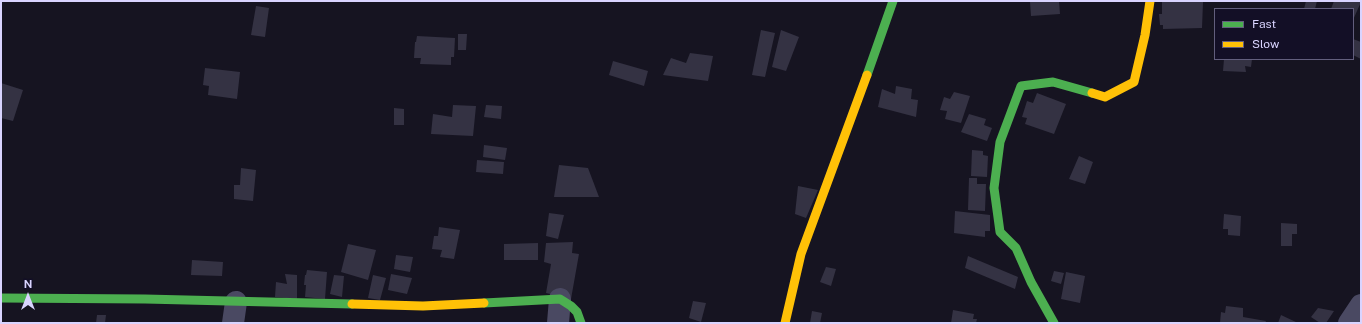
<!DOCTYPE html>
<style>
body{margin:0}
#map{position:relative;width:1362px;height:324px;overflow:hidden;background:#161421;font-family:"Public Sans",sans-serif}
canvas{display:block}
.frame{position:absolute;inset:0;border:2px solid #d9d4ff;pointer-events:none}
.legend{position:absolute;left:1214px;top:8px;width:140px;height:52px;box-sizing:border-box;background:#130f26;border:1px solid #625e7d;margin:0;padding:5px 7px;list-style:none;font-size:12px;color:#d9d4ff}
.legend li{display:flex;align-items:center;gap:8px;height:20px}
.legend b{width:20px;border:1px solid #625e7d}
.north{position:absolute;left:8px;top:276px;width:40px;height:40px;-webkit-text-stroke:3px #130f26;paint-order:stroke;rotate:0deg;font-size:11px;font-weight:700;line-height:16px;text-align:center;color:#d9d4ff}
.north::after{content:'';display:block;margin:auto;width:14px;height:18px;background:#d9d4ff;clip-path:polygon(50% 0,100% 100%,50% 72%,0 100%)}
</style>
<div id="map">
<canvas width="1362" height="324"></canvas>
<div class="frame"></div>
<ul class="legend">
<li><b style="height:5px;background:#4caf50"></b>Fast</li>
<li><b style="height:5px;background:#ffc107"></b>Slow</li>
</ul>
<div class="north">N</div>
</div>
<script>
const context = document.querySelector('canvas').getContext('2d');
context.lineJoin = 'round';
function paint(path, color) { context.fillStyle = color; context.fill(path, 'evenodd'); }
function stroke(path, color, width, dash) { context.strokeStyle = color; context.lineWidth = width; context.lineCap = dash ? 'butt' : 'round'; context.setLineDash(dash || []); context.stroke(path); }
const building = new Path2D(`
 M1039,1H1059L1060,14L1031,16L1030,2Z
 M1162,1H1196L1203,2L1202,28L1163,29V25H1160L1159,14H1162Z
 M1306,1H1317L1315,9H1304Z
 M1334,1H1361V2L1353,20V9H1331Z
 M256,6L269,8L265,37L251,35Z
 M761,30L775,33L765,77L752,75Z
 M781,30L799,37L786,71L772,67Z
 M458,34H467L466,50H458Z
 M417,36L455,38L454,57H451V65L420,64L421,58H414L415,42H416Z
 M1353,39L1361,42V59L1353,55Z
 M690,53L713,56L708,81L663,75L671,58L686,63Z
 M1224,59H1252L1251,67L1245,66L1246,72L1223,71Z
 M613,61L648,71L644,86L609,75Z
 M205,68L240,72L237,99L208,95L209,86L203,85Z
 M1,83L23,90L13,121L1,118Z
 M896,86L912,89L911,99L918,100L916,117L878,107L882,89L895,94Z
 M954,92L970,96L961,123L945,119L947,111L940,110L944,97L950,99Z
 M1037,93L1066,104L1054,134L1025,124L1027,118L1022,117L1027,101L1033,103Z
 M453,105L476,106L473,136L431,134L433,114L452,117Z
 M486,105L502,106L501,119L484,117Z
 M394,108L404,109V125H394Z
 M969,114L986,119L984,125L992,128L987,141L961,132Z
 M484,145L507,148L505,160L483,157Z
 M972,150L983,151V155L988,156L987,177L971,176Z
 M1079,156L1093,162L1085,184L1069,179Z
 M477,160L504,162L503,174L476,172Z
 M559,165L588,168L599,197H554Z
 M241,168L256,170L253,201L234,199V185H240Z
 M969,178H977V184H986L985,211L968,210Z
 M798,186L818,190L806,218L795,214Z
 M955,211L990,215V231H985V237L954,233Z
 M549,213L564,215L558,239L546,236Z
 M1224,214L1241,216L1240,236L1228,235V229H1223Z
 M1281,223L1297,224V234H1292V246H1281Z
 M439,227L460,230L454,259L440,257L442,250L432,249L434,236H438Z
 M573,242L572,253L579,254L571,299L546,293L551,264L544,262L546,243Z
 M538,243V260H504V244Z
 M348,244L376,250L368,280L341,272Z
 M396,255L413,257L410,272L394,269Z
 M968,256L1018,277L1015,289L965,268Z
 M192,260L223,262L222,276L191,275Z
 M826,267L836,269L831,286L820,282Z
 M307,270L327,272L325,299L305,297L306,285H304L305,275H306Z
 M1054,271L1064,273L1061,284L1051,281Z
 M1066,272L1085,276L1080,303L1061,299Z
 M285,274L297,275V299L275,297L276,282L287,284Z
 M391,274L412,278L407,294L388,290Z
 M334,275L344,276L342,297L330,294Z
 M373,275L386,278L380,300L368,298Z
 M693,301L706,303L701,322L689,318Z
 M1226,306L1243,308V317L1266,321L1265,323H1220L1221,312L1225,313Z
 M1318,308L1334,311L1326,323H1320L1311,317Z
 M953,310L974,314L973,319H977L976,323H951Z
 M812,311L822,313L820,323H810Z
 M97,315H106L105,323H96Z
 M1281,315L1298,323H1278Z`);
const street = new Path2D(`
 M233,323L236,302
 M558,323L560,299
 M1349,323L1361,305`);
const fast = new Path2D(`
 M867,75L893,1
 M1,298L145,299L352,304
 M484,303L560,299L571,306L577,312L581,323
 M1054,323L1031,282L1016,248L1000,232L994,188L1000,142L1021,86L1053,82L1092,93`);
const slow = new Path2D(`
 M1092,93L1105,97L1134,82L1145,35L1150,1
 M352,304L423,306L484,303
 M785,323L801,254L867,75`);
paint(building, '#343243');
stroke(street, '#4a4962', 22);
stroke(fast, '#4caf50', 9);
stroke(slow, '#ffc107', 9);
</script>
